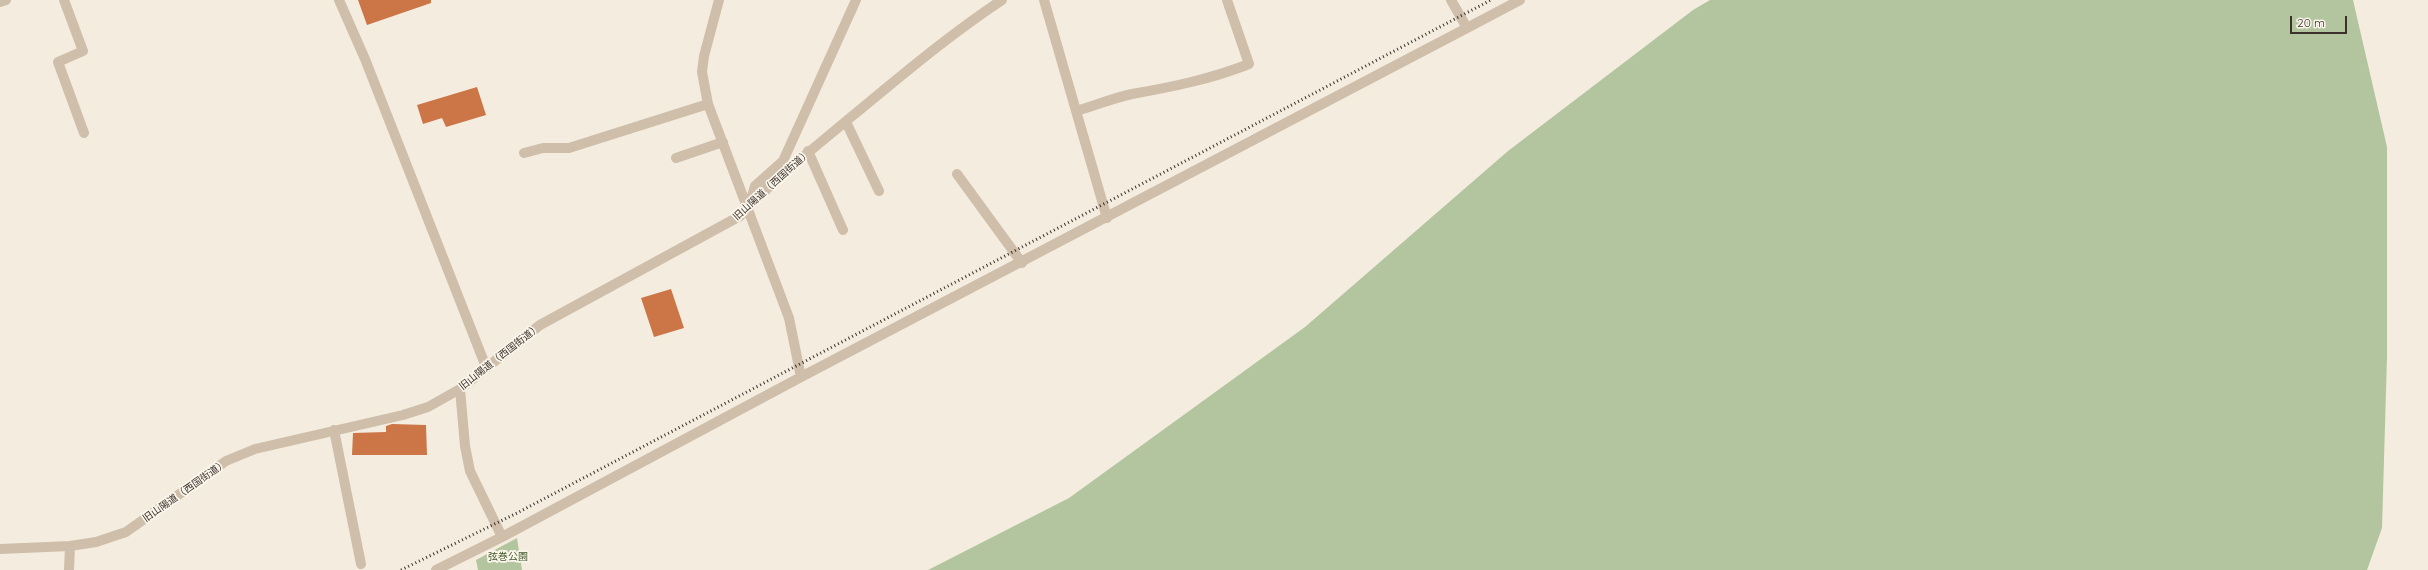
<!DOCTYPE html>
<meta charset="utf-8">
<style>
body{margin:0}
#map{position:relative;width:2428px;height:570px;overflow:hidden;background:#f4eddf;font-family:Quicksand,sans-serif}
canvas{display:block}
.scale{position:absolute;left:2290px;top:16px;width:57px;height:18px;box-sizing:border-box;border:2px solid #3b312a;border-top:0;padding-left:5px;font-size:12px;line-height:14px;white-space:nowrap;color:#3b312a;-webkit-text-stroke:3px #fbf6ec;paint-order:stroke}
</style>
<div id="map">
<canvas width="2428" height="570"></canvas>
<div class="scale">20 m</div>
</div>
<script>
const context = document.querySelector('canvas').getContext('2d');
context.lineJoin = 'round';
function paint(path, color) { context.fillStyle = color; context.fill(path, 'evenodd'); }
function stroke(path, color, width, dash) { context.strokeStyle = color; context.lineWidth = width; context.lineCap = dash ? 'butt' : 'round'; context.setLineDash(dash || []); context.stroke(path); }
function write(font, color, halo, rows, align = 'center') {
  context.font = font + ' Quicksand,"Noto Sans JP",sans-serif'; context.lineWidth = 3.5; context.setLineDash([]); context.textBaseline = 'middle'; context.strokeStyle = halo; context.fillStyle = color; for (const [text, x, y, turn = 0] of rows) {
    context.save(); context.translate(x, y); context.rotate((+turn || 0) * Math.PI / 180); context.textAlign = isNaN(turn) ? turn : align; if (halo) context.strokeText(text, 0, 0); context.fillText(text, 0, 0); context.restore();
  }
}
const green = new Path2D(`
 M1710,0H2353L2387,147V357L2382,528L2367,570H928L1069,498L1305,327L1508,151L1693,10Z
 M517,538L522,570H478L476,560Z`);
const building = new Path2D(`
 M358,0H431V3L367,25Z
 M477,87L486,115L446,127L442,118L423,124L417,105Z
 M671,289L684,328L654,337L641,298Z
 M392,424L426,425L427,455H352L353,433L386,432V426Z`);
const minor = new Path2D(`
 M64,0L83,51L58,62L84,133
 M339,0L365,59L486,367
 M719,0L704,56L702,72L708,104L789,318L801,377
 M1044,0L1107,218
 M0,2L6,0
 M1467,28L1520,0
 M1076,111C1094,106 1113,98 1132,94C1172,87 1211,79 1249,64L1227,0
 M846,122L879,191
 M808,151L843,230
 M524,153L543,148H569L708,104
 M676,158L723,142
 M957,174L1022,263
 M750,203L755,186L783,161L856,0
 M460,389L465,446L470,471L502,537
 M334,430L361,564
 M0,549L70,546L96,542L126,532L226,461L255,449L403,415L428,407L460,389L540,325L740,216C774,179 813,149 851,117C901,76 949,35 1002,0
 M69,570L70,546
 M436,570L502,537L801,377L1467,28L1451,0`);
const rail = new Path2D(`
 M401,570L517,513L1491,0`);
const streetNames = [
 ["旧山陽道（西国街道）",772,185,-42],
 ["旧山陽道（西国街道）",500,357,-38],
 ["旧山陽道（西国街道）",185,491,-35]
];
const parkNames = [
 ["弦巻公園",508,557]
];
paint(green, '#b3c59e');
paint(building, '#cc7546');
stroke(minor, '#cebeaa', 10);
stroke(rail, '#3b312a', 3, [1, 3]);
write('10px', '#3b312a', '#fbf6ec', streetNames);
write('10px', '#445a2c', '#fbf6ec', parkNames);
</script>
